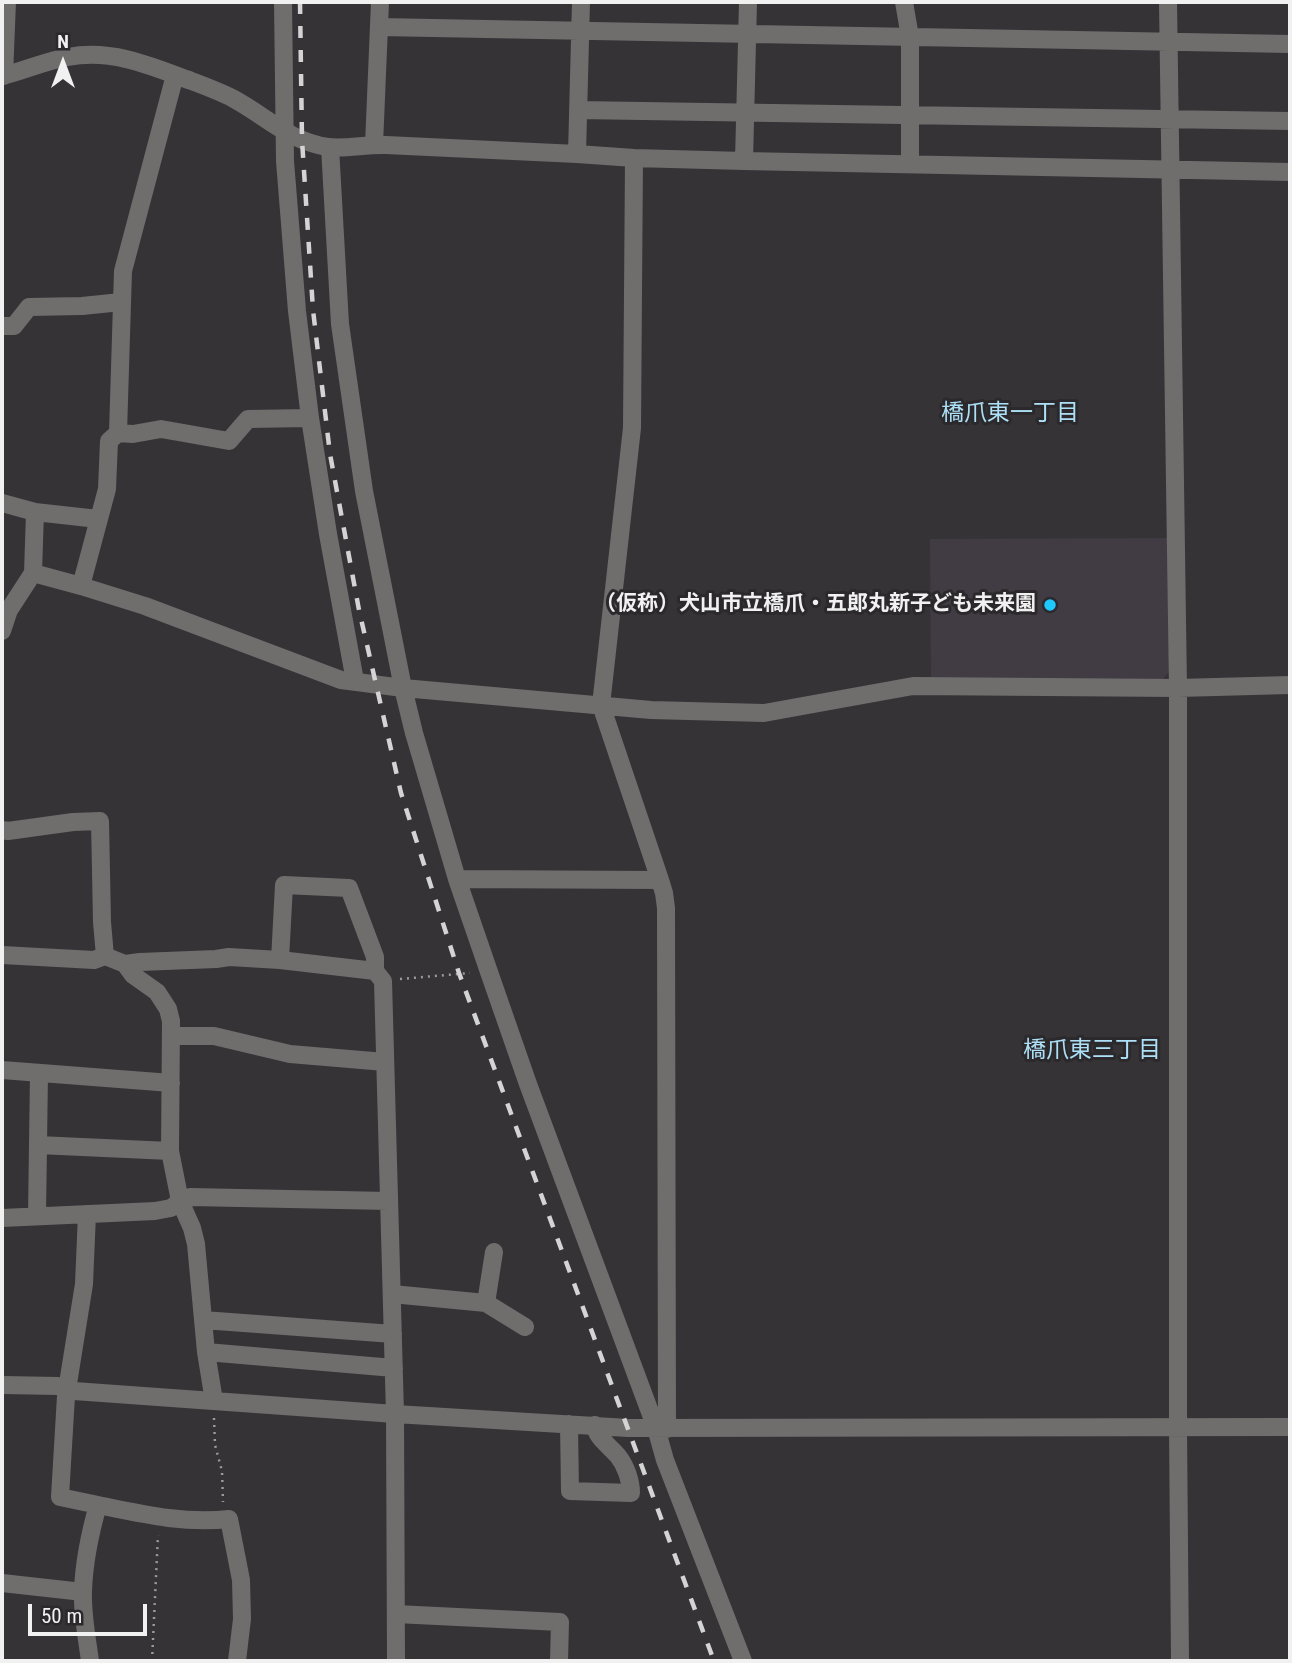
<!DOCTYPE html>
<meta charset="utf-8">
<style>
body{margin:0}
#map{position:relative;width:1292px;height:1663px;overflow:hidden;background:#353336;font-family:"Roboto Condensed",sans-serif}
canvas{display:block}
.frame{position:absolute;inset:0;border:4px solid #f2f1f2;pointer-events:none}
.north{position:absolute;left:28px;top:28px;width:70px;height:70px;-webkit-text-stroke:5px #2b292c;paint-order:stroke;rotate:0deg;font-size:19px;font-weight:700;line-height:28px;text-align:center;color:#f2f1f2}
.north::after{content:'';display:block;margin:auto;width:24px;height:32px;background:#f2f1f2;clip-path:polygon(50% 0,100% 100%,50% 72%,0 100%)}
.scale{position:absolute;left:28px;top:1604px;width:119px;height:32px;box-sizing:border-box;border:4px solid #f2f1f2;border-top:0;padding-left:9px;font-size:21px;line-height:24px;white-space:nowrap;color:#f2f1f2;-webkit-text-stroke:5px #2b292c;paint-order:stroke}
</style>
<div id="map">
<canvas width="1292" height="1663"></canvas>
<div class="frame"></div>
<div class="north">N</div>
<div class="scale">50 m</div>
</div>
<script>
const context = document.querySelector('canvas').getContext('2d');
context.lineJoin = 'round';
function paint(path, color) { context.fillStyle = color; context.fill(path, 'evenodd'); }
function stroke(path, color, width, dash) { context.strokeStyle = color; context.lineWidth = width; context.lineCap = dash ? 'butt' : 'round'; context.setLineDash(dash || []); context.stroke(path); }
function write(font, color, halo, rows, align = 'center') {
  context.font = font + ' "Roboto Condensed","Noto Sans JP",sans-serif'; context.lineWidth = 6; context.setLineDash([]); context.textBaseline = 'middle'; context.strokeStyle = halo; context.fillStyle = color; for (const [text, x, y, turn = 0] of rows) {
    context.save(); context.translate(x, y); context.rotate((+turn || 0) * Math.PI / 180); context.textAlign = isNaN(turn) ? turn : align; if (halo) context.strokeText(text, 0, 0); context.fillText(text, 0, 0); context.restore();
  }
}
const built = new Path2D(`
 M1169,538V672L1163,679L931,680L930,539Z`);
const path = new Path2D(`
 M400,979L470,973
 M214,1418L215,1445L222,1471L223,1502
 M152,1661L158,1535`);
const minor = new Path2D(`
 M283,2L285,161L297,311L310,418L328,534L355,681
 M904,2L910,37V164
 M1168,2L1178,688V1428L1180,1661
 M379,27L1290,44
 M2,76C24,71 45,61 68,57C109,49 147,64 186,79C202,85 219,91 234,99C267,117 289,141 328,147C347,149 367,144 386,145C450,148 513,151 577,154L581,2
 M4,76L7,2
 M578,110L1290,121
 M374,145L380,2
 M330,147L340,324L364,491L403,688L414,733L457,879L489,972L528,1084L656,1428L665,1460L743,1661
 M577,154L634,158L744,161L1290,172
 M634,158L632,428L601,705L660,880L664,893L666,908L667,1429
 M744,161L748,2
 M2,326H14L29,307L82,306L121,302
 M118,433L133,434L161,429L229,441L248,419L310,418
 M2,503L35,512L33,573L9,610L2,631
 M35,512L98,519
 M33,573L81,586L145,606L341,680L403,688L651,710L764,713L913,686L1178,688L1290,685
 M81,586L107,489L109,441L118,433L123,271L175,75
 M2,830L8,831L73,822L100,821L102,922L105,956L94,960L2,955
 M457,879L660,880
 M105,956L125,964L133,975L157,992L168,1009L171,1021L170,1151L180,1201L192,1228L196,1244L206,1352L214,1401
 M280,960L284,885L349,888L375,957V971
 M125,964L140,962L216,959L229,957L280,960L375,971L383,981L395,1414L396,1661
 M172,1036H214L290,1054L385,1062
 M2,1070L171,1083
 M38,1145L170,1151
 M87,1214L84,1284L66,1396L60,1497L98,1505C90,1533 84,1561 83,1591C82,1614 87,1638 90,1661
 M37,1216L39,1073
 M2,1218L155,1211L171,1208L180,1201L190,1197L389,1201
 M392,1294L486,1303L525,1327
 M486,1303L494,1252
 M203,1320L393,1334
 M206,1352L394,1368
 M2,1385L58,1386L74,1391L395,1414L628,1428L1290,1427
 M569,1424L570,1491L631,1493C631,1481 626,1466 618,1456C610,1446 596,1438 595,1425
 M98,1505C142,1514 184,1524 229,1519L241,1580L242,1619L237,1661
 M2,1583L83,1592
 M396,1614L560,1622L559,1661`);
const rail = new Path2D(`
 M300,2L302,140L313,310L330,454L359,610L401,793L459,973L714,1661`);
const markers = [
 [1050,605,7,"#1ec9fd"]
];
const poiNames = [
 ["（仮称）犬山市立橋爪・五郎丸新子ども未来園",1036,605]
];
const neighbourhoodNames = [
 ["橋爪東一丁目",1010,414],
 ["橋爪東三丁目",1092,1051]
];
paint(built, '#413c44');
stroke(path, '#9b999b', 2.5, [2, 5]);
stroke(minor, '#6f6e6d', 18);
stroke(rail, '#d5d4d5', 4.5, [12, 12]);
for (const [x, y, r, color] of markers) { const dot = new Path2D(); dot.arc(x, y, r, 0, 2 * Math.PI); context.fillStyle = color; context.fill(dot); stroke(dot, '#2b292c', 2.5); }
write('bold 21px', '#f2f1f2', '#2b292c', poiNames, 'right');
write('23px', '#ade0f6', '#2b292c', neighbourhoodNames);
</script>
